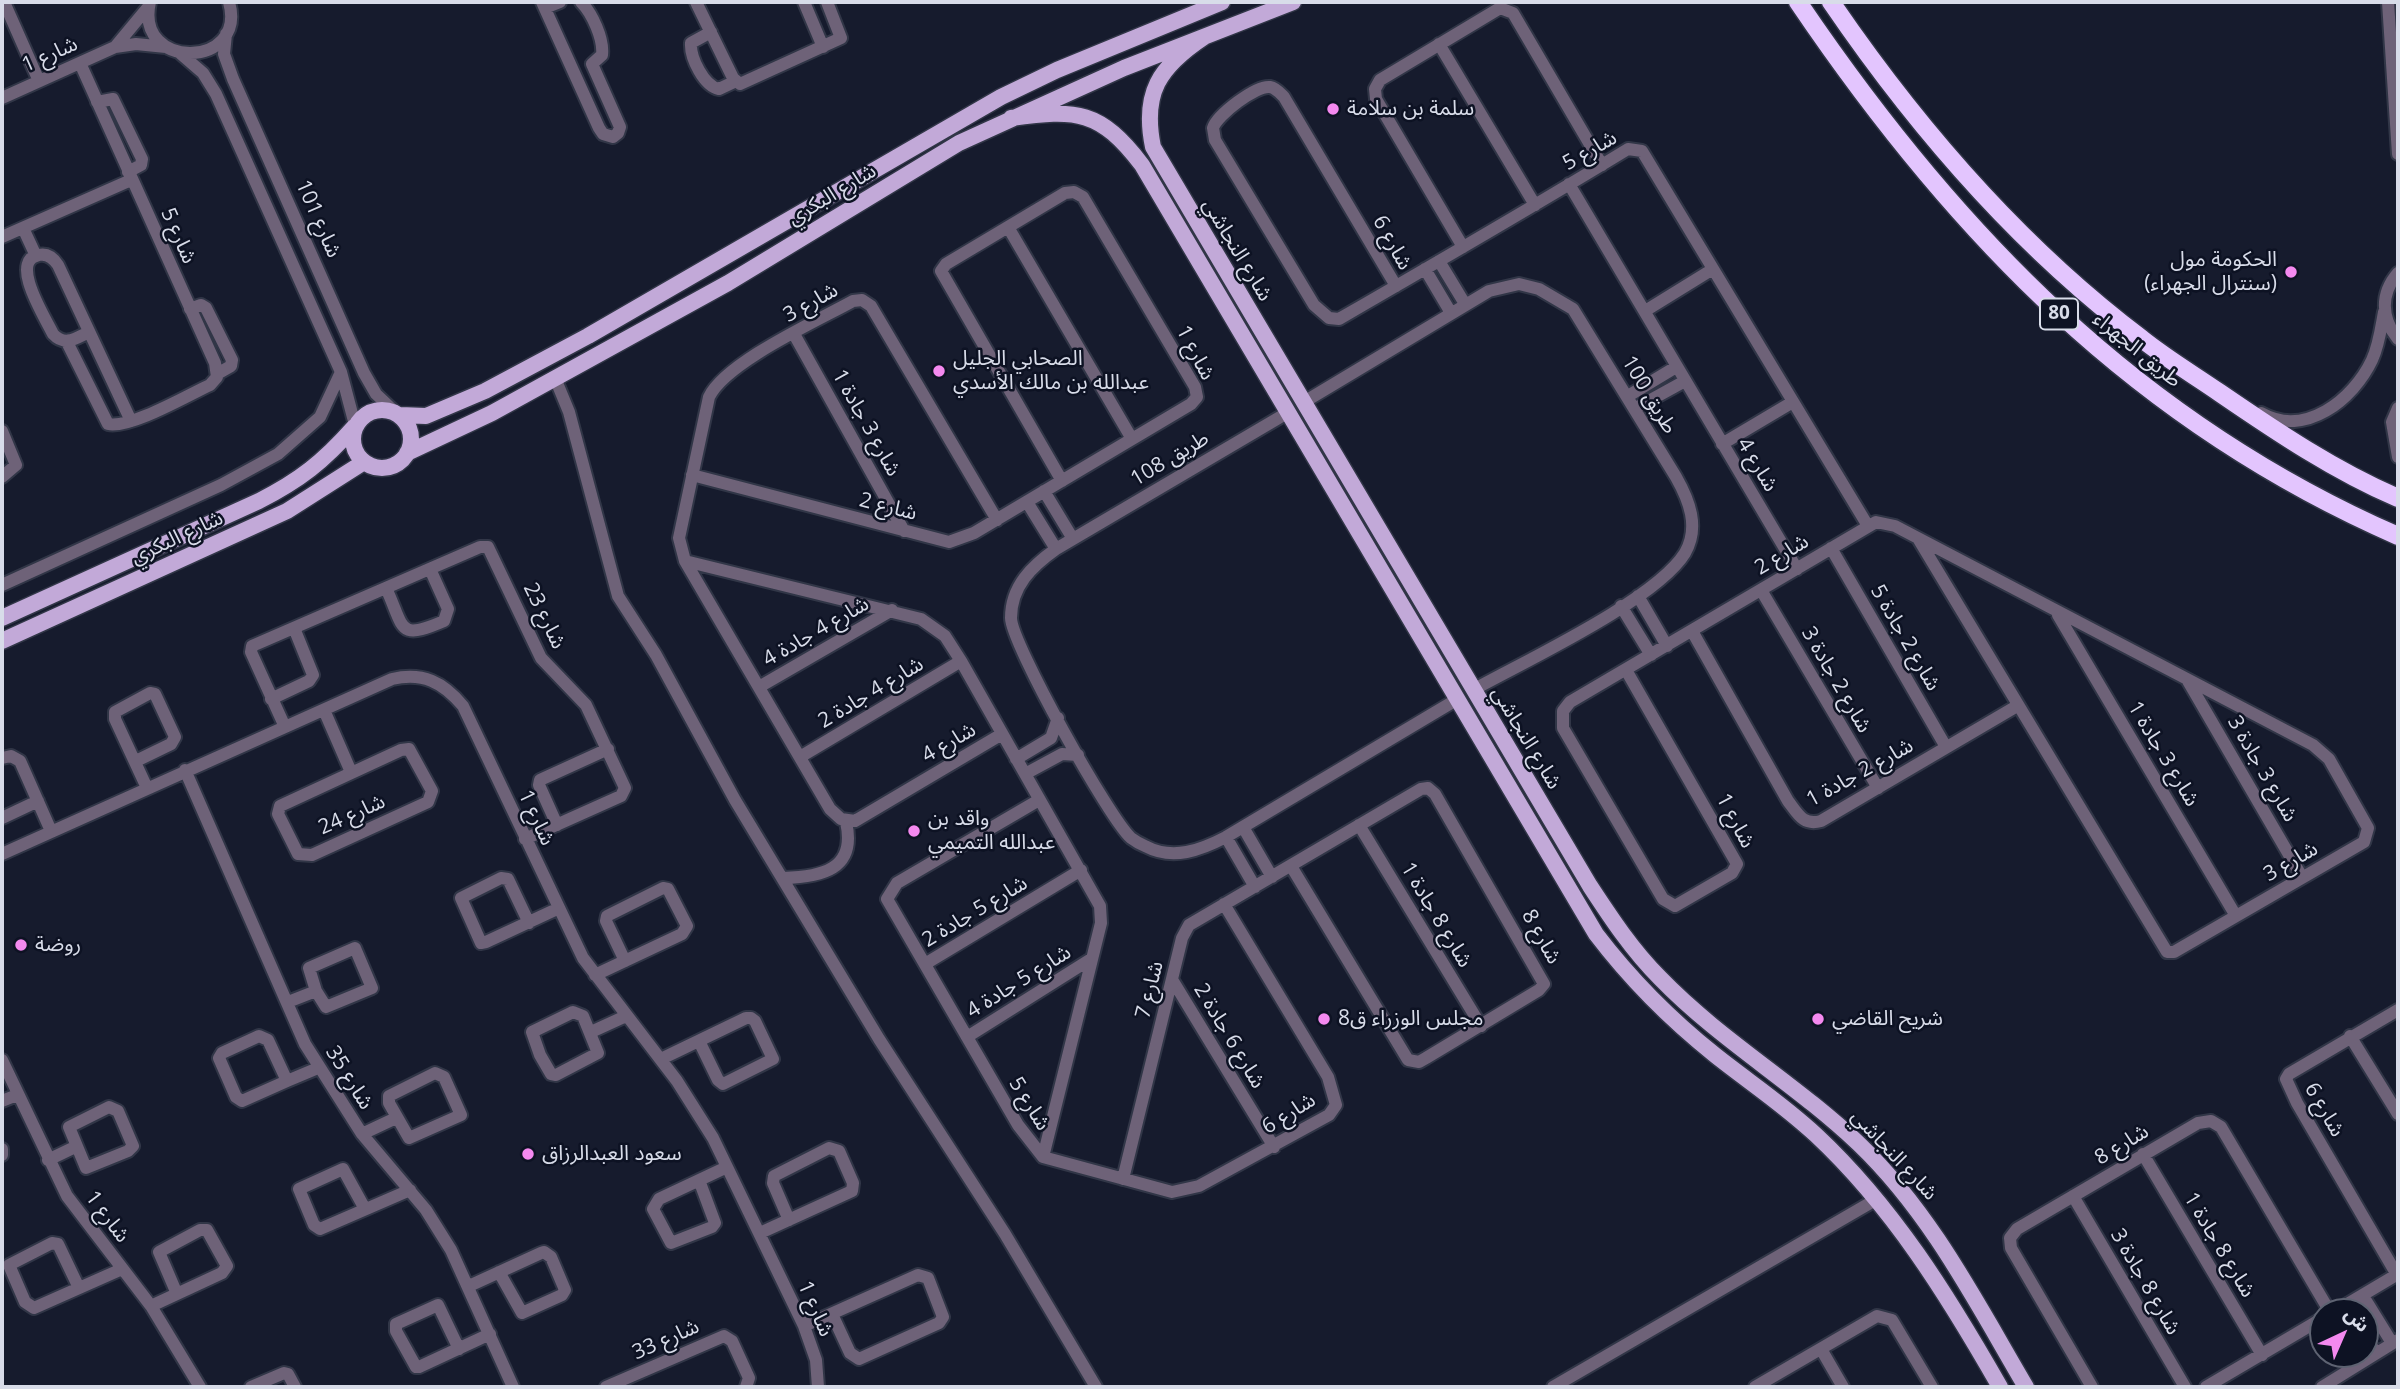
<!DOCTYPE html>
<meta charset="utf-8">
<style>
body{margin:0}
#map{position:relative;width:2400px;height:1389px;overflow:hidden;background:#161b2d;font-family:"Open Sans","Noto Sans Arabic",sans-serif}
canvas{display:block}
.frame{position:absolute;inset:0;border:4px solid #d8dce9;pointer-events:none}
.north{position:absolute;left:2309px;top:1298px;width:70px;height:70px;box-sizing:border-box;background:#0d1223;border:2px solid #5e6372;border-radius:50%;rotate:44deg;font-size:19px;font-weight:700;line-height:28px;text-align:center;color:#d8dce9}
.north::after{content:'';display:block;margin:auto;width:24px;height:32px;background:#f489ef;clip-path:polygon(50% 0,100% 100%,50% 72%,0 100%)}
</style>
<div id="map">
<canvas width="2400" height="1389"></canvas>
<div class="frame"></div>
<div class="north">ش</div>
</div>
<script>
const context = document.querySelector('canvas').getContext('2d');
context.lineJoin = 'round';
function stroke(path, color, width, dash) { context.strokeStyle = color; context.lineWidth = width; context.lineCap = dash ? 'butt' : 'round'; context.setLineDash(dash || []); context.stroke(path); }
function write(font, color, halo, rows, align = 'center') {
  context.font = font + ' "Open Sans","Noto Sans Arabic",sans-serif'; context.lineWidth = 5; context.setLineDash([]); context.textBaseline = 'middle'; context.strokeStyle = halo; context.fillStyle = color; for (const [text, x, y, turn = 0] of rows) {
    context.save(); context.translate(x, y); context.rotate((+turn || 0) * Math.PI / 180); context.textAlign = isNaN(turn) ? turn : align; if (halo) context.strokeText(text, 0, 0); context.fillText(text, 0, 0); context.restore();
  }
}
const minor = new Path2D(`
 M4,2L39,81
 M150,2C134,71 248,69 229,2
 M542,2L599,128L603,134L613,137L618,133L620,127L592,64L602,55C604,39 592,13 581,2
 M696,2L733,78L740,84L841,38L827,2
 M804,2L823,47
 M2388,2L2398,154
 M545,8L560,2
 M711,32L691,43C690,58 704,86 719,89L736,81
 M226,34L224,54L233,79L364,373L376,394L395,412
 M1439,44L1535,205
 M115,47L149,6
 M181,54L203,73L216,94L341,372L355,425
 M2,98L115,47L136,44L166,47
 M97,102L113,99L142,159L141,165L128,172
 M1569,184L1797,569
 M1008,227L1132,439
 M23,228L36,256
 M2,237L131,180
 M1463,247L1376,99L1375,89L1380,80L1500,8L1513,13L1602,165
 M1439,261L1465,304
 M1425,269L1451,313
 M2398,273C2380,294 2381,318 2398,339
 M1396,286L1284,97C1280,93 1276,88 1270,87C1256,85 1217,115 1213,128L1215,140L1314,305L1329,318L1339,319C1436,263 1533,207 1628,149L1642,151L1868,526
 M190,309L201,305L206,308L232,360L231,366L217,374
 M1645,311L1713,269
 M89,332C76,338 65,347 53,334C46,319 8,260 39,255C48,253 54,259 58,265L131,421
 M794,334L904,531
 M67,342L108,424C130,429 188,395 210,385L217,377L215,363L80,63
 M555,378L569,412L618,596L656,655L735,800L879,1039L1005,1234L1096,1387
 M1628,396L1676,367
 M1304,402L1489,291L1519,284L1539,289L1573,309L1676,477C1689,500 1700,527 1685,553C1656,600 1525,661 1473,690
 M1636,408L1685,381
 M2398,408L2392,422L2398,457
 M1287,413L1056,549C1032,566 1011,586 1011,618C1011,643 1110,820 1131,838C1135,841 1140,844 1145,846C1173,861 1201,850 1226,837L1456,700
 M2261,413C2305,438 2353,400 2372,360C2379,345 2381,328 2384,312
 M2,431L16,465L2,477
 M1722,444L1791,403
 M692,475L949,542L974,533L1191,404L1197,397L1195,387L1083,197L1074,192L1065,193L946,264L941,271L1062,481
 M1044,491L1073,539
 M1027,502L1056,549
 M997,520L871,306L862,300L853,301C817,321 726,362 709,397L679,538L685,561L830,809L841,819L855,821L1002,734
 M1831,548L1946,747
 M685,561L921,619L945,636L961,661L1100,906L1101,923L1043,1157
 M2,585L221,485L278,454L320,417L341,372
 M386,588C405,629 397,641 444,621L448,609L430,569
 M1761,590L1878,788
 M1638,596L1667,646
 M1621,606L1651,655
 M2058,615L2236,916
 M1692,631L1788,801C1798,814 1803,826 1821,821L2017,706
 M1626,670L1737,864L1732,873L1675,906L1663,899L1563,728V711L1570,702L1876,522L1895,526L2313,745L2329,759L2368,828L2364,842L2174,952H2167L1919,540
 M2188,681L2302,877
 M759,687L892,610
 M271,699L309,681L313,675L294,628
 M324,710L351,772
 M285,727L251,652L252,646L480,547H488L541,658L586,705L625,788L621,796L525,839
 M409,749L432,791L428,802L312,855L298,854L278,814L280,806L401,750Z
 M800,757L961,661
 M2,758L11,756L20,761L51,831
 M1016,759L1051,738L1058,718
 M136,761L171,744L175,737L155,694L150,693L115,712V719L147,788
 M185,770L305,1044L362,1134L426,1210L451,1250L513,1387
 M1025,774L1062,754L1078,755
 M1039,800L897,883L887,899L1018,1125L1043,1157L1172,1192L1199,1186L1329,1115L1336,1105L1328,1077L1224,904
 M2,818L38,801
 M557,825L539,785L540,780L608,749
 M1359,825L1481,1026
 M1243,827L1272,877
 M1226,837L1255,887
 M2,854L392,679C423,672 443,682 463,706L583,958L677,1081L713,1138L804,1326L816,1360L818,1387
 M783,878C821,877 857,870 846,822
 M529,923L508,879L501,878L461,898L481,943L486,942L557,909
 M355,948L372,988L326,1007L316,991L309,968Z
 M925,964L1081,870
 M595,975L682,934L687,926L668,889L663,888L607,916L606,921L625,961
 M1173,981L1274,1147
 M288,1002L316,991
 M573,1012L583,1016L598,1053L556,1075L551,1074L540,1055L532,1032Z
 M591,1032L626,1016
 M259,1036L268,1040L287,1081L242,1101L236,1097L219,1058L222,1053Z
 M2350,1036L2398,1114
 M967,1037L1091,959
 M661,1059L746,1018H751L755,1021L773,1059L723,1084L718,1080L699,1041
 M2,1060L67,1196L151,1306L200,1387
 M435,1073L444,1077L461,1115L409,1138L389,1103V1096Z
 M287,1081L318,1068
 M2,1101L17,1095
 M109,1107L118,1111L133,1146L128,1151L86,1168L69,1127Z
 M362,1134L396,1118
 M2,1149V1155
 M2143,1154L2262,1355
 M48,1160L75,1147
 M1123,1179L1182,938L1189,925L1421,789L1428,788L1435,794L1544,984L1539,990L1426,1058L1419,1062L1408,1060L1291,866
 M699,1180L715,1223L712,1227L671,1243L653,1209L659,1199L727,1167
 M2073,1196L2185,1387
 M365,1209L343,1169L299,1189L314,1225L320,1229L410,1190
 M760,1233L852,1191L853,1183L839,1151L829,1148L774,1176L773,1183L789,1220
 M2397,1275L2297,1103L2286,1079L2289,1074L2398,1010
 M469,1286L541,1253L544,1252L551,1257L565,1290L562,1295L522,1313L499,1272
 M79,1288L58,1244L52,1243L9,1265L25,1302L34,1308L122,1269
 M2363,1296L2392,1343
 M151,1306L222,1273L227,1266L207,1230H200L159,1252L177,1294
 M2334,1312L2398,1274
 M804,1326L918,1275L928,1278L943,1317L939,1323L859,1359L850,1353L832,1314
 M2365,1336L2376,1353
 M459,1349L438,1305L396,1324V1331L416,1367H419L490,1334
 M1821,1349L1843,1387
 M251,1387L284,1373L288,1374L295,1387
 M606,1387L724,1336L732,1341L749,1378L746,1387
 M1553,1387L1877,1199
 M1755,1387L1877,1316L1892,1320L1932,1387
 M2092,1387L2011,1248L2010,1238L2017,1229L2198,1123L2211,1121L2221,1127L2330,1312
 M2206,1387L2323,1318
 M2322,1387L2398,1340`);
const major = new Path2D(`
 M1204,37C1159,67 1142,93 1153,147L1590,886C1611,918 1632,950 1660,978C1720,1040 1796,1084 1859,1144C1931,1213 1976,1302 2026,1387
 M1011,118C1077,109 1100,110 1142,165L1596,934C1631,980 1670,1019 1715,1055C1749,1082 1784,1105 1816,1135C1893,1207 1948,1296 2000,1387
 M353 439a29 29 0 1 1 58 0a29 29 0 1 1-58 0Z
 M400,415L426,416L485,391L588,336L1001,97L1057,70L1222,2
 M407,453L492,413L728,283L959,143L1124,68L1293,2
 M2,618L259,501C300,480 323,462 354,427
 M2,641L287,511L364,462`);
const highway = new Path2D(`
 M1798,2C1955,234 2137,422 2398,536
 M1831,2C1917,128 2020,247 2142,339C2167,359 2194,375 2220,393C2277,432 2335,471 2398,498`);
const markers = [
 [1333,109,7,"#f489ef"],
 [2291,272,7,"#f489ef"],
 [939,371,7,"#f489ef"],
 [914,831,7,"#f489ef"],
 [21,945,7,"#f489ef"],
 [1324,1019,7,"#f489ef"],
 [1818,1019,7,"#f489ef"],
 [528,1154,7,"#f489ef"]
];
const shields = [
 [2059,314,38]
];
const shieldNames = [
 ["80",2059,314]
];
const streetNames = [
 ["شارع 1",50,55,-24],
 ["شارع 5",1590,151,-30],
 ["شارع البكري",832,195,-31],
 ["شارع 101",318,219,66],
 ["شارع 5",178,236,66],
 ["شارع 6",1392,243,61],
 ["شارع النجاشي",1237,250,59],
 ["شارع 3",811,303,-29],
 ["طريق الجهراء",2137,350,39],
 ["شارع 1",1195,353,62],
 ["طريق 100",1649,395,59],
 ["شارع 3 جادة 1",866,423,61],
 ["طريق 108",1170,459,-31],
 ["شارع 4",1757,465,59],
 ["شارع 2",888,507,14],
 ["شارع البكري",177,538,-25],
 ["شارع 2",1782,555,-31],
 ["شارع 23",544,616,64],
 ["شارع 4 جادة 4",816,632,-30],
 ["شارع 2 جادة 5",1905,638,60],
 ["شارع 2 جادة 3",1836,680,60],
 ["شارع 4 جادة 2",871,693,-31],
 ["شارع النجاشي",1526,738,59],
 ["شارع 4",949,743,-30],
 ["شارع 3 جادة 1",2163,754,59],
 ["شارع 3 جادة 3",2262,769,60],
 ["شارع 2 جادة 1",1860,773,-29],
 ["شارع 24",352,815,-24],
 ["شارع 1",536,818,65],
 ["شارع 1",1735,821,62],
 ["شارع 3",2291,862,-30],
 ["شارع 5 جادة 2",975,912,-31],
 ["شارع 8 جادة 1",1436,915,59],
 ["شارع 8",1541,937,61],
 ["شارع 5 جادة 4",1019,982,-32],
 ["شارع 7",1150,990,-76],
 ["شارع 6 جادة 2",1229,1036,59],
 ["شارع 35",349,1078,58],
 ["شارع 5",1029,1104,58],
 ["شارع 6",2324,1110,60],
 ["شارع 6",1289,1114,-32],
 ["شارع 8",2122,1145,-31],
 ["شارع النجاشي",1894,1155,47],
 ["شارع 1",107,1217,53],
 ["شارع 8 جادة 1",2219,1245,59],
 ["شارع 8 جادة 3",2145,1282,60],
 ["شارع 1",815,1309,66],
 ["شارع 33",666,1340,-24]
];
const poiNames = [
 ["سلمة بن سلامة",1347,109],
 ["الحكومة مول",2277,260,"right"],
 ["(سنترال الجهراء)",2277,284,"right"],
 ["الصحابي الجليل",953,359],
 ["عبدالله بن مالك الأسدي",953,383],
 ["واقد بن",928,819],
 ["عبدالله التميمي",928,843],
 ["روضة",35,945],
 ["مجلس الوزراء ق8",1338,1019],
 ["شريح القاضي",1832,1019],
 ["سعود العبدالرزاق",542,1154]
];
stroke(minor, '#313647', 16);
stroke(major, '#313647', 19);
stroke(highway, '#313647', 21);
stroke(minor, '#6e6278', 12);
stroke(major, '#c2a9d8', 16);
stroke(highway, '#e3c5fe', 18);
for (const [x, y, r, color] of markers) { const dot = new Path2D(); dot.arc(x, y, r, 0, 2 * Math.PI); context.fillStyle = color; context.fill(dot); stroke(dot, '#0d1223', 2.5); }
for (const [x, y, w] of shields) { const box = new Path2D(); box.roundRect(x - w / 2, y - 15.5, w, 31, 5); context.fillStyle = '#0d1223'; context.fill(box); stroke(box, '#d8dce9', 2); }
write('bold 19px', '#d8dce9', null, shieldNames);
write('21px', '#d8dce9', '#0d1223', streetNames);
write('21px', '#d8dce9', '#0d1223', poiNames, 'left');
</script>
